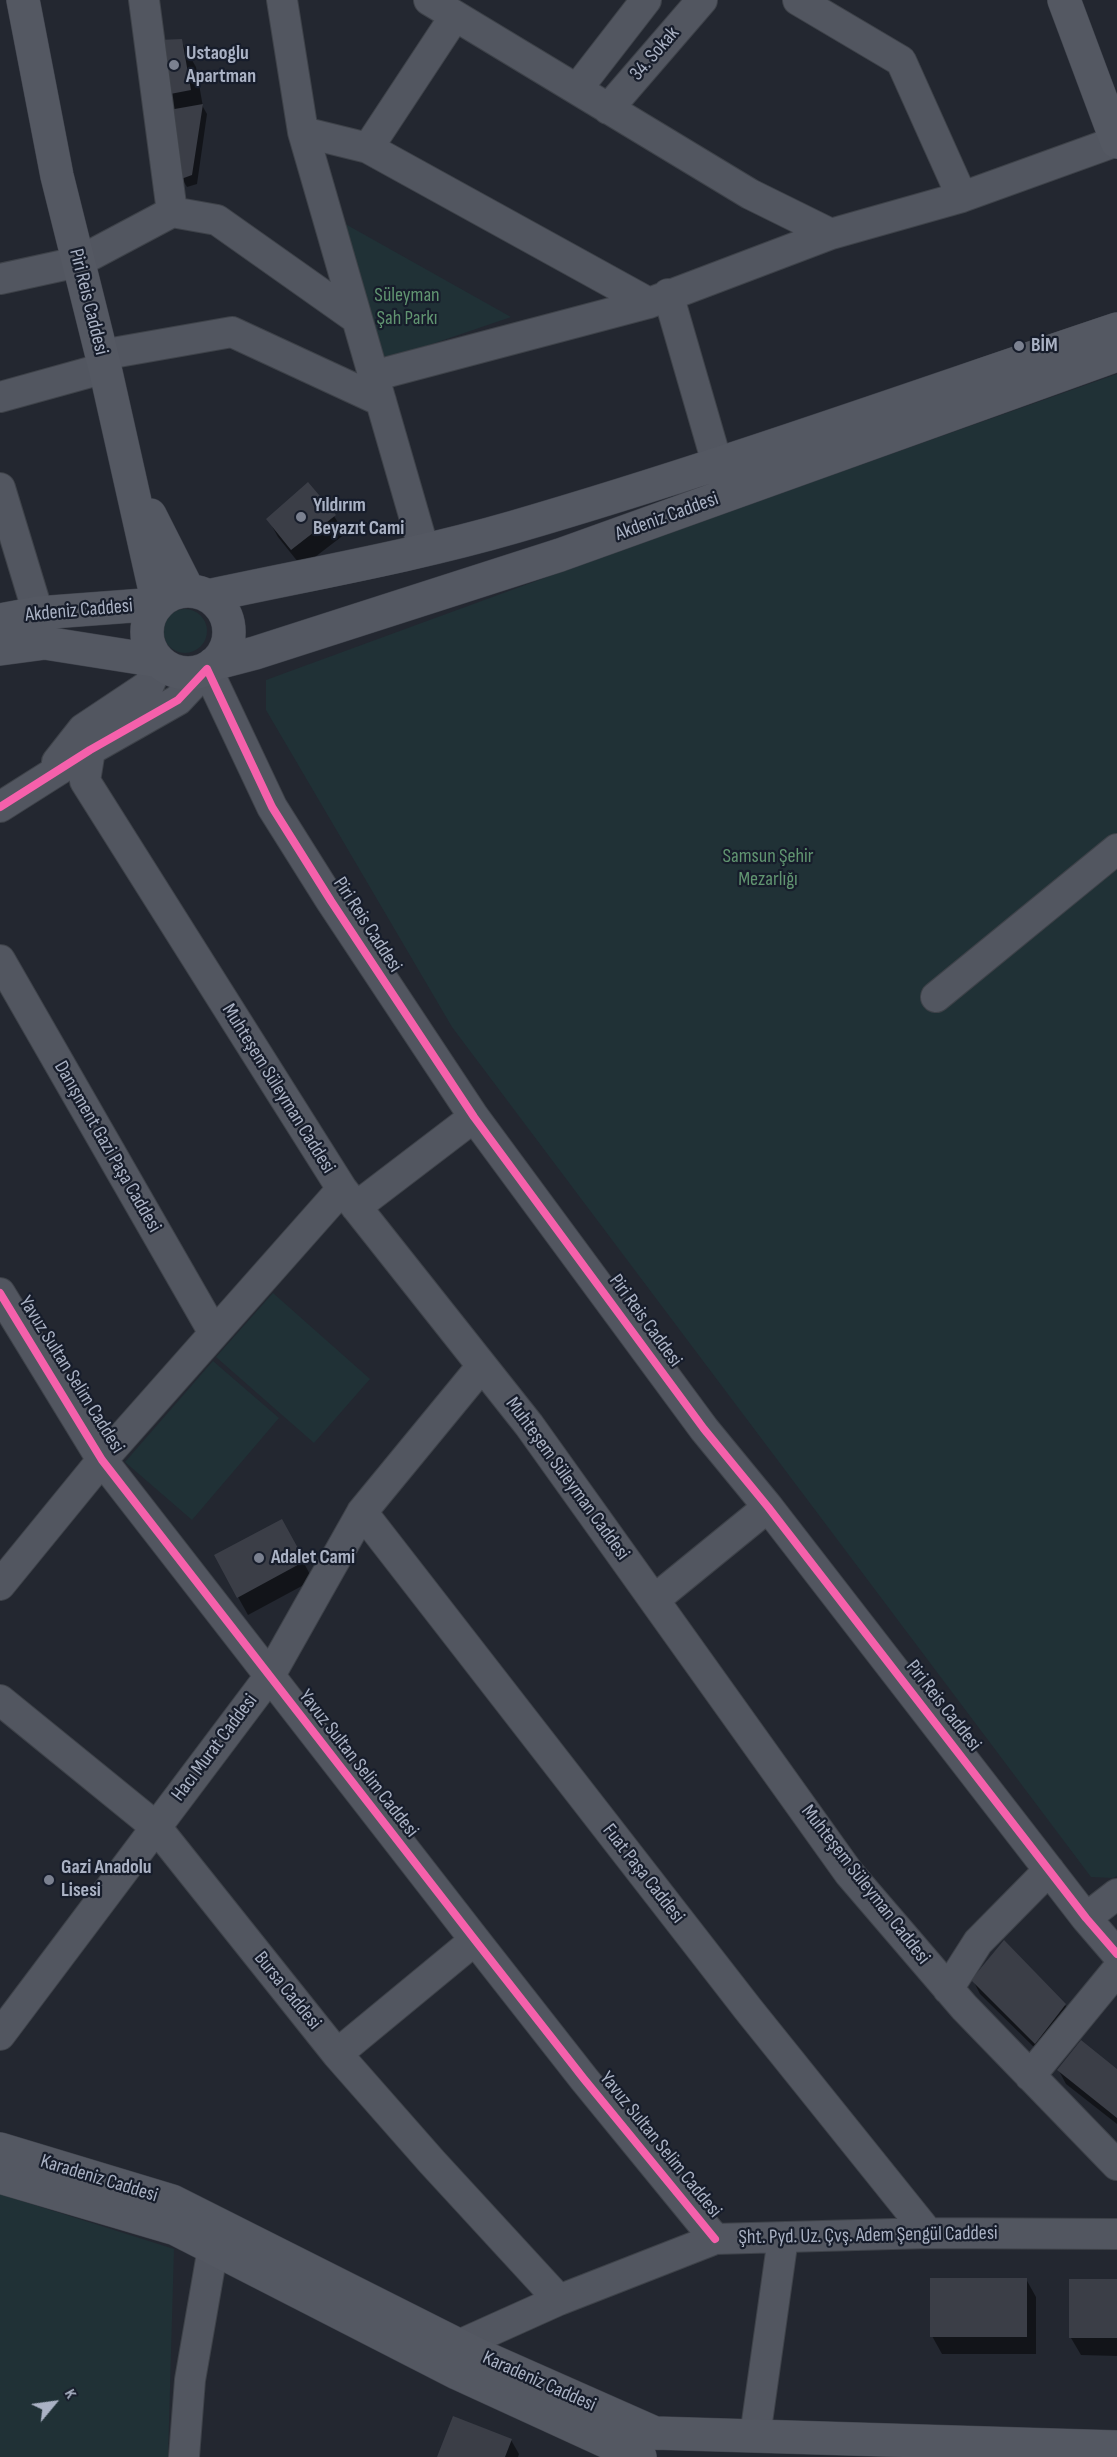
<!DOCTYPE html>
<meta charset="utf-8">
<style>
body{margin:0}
#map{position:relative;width:1117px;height:2457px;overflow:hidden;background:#232730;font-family:"Sofia Sans Condensed",sans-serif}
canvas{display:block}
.north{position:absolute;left:24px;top:2373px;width:60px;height:60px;-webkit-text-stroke:4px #171d2b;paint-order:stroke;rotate:61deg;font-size:16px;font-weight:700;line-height:24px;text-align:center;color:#aab2c4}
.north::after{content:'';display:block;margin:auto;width:21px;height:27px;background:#aab2c4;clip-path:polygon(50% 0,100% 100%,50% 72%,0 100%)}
</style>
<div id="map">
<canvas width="1117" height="2457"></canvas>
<div class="north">K</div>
</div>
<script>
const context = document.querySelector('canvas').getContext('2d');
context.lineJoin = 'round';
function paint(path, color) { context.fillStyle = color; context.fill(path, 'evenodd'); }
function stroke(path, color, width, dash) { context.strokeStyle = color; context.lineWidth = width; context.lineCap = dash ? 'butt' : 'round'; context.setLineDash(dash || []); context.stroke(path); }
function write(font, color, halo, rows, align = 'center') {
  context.font = font + ' "Sofia Sans Condensed",sans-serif'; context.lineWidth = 4.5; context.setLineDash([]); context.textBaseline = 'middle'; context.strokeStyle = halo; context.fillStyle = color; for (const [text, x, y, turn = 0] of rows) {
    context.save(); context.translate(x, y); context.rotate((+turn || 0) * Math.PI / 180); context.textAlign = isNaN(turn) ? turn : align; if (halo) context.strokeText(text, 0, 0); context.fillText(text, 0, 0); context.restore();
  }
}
const green = new Path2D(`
 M340,221L511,317L391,358L375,353Z
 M1117,374V1876L1113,1878L1091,1877L452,1027L266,710V680L659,536Z
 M163 631a22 22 0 1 1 44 0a22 22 0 1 1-44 0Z
 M273,1293L370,1379L314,1443L216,1357Z
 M213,1361L279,1418L192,1520L125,1462Z
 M0,2194L174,2249L168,2457H0Z`);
const shadow = new Path2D(`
 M181,41L196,67L203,107L207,114L197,184L187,187L182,179L175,110L166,95Z
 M334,516L345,534L302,567L278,537L268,519Z
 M291,1539L313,1580L248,1615L238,1597Z
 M1004,1943L1065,2005L1073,2018L1043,2056L980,1994L973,1980Z
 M1059,2071H1117V2124L1066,2084Z
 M1026,2279L1036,2297V2354H942L932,2336Z
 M1117,2281V2356L1081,2355L1071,2338Z
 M511,2440L519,2454L518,2457H438Z`);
const building = new Path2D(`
 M182,39L191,90L165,95L158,40Z
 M203,104L192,175L181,179L169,110Z
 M308,482L336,515L291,550L266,519Z
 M282,1519L305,1561L237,1598L214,1555Z
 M1004,1940L1066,2004L1035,2044L971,1980Z
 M1081,2040L1117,2069V2118L1057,2070Z
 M930,2278H1027V2337H930Z
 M1069,2279H1117V2338H1069Z
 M453,2416L512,2439L505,2457H437Z`);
const minor = new Path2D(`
 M144,0L172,212
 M282,0L303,132L424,550
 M429,0L750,194L831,234
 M798,0L901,61L962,197
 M577,89L646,0
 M608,109L702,0
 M303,132L368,148L649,303
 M368,148L455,16
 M0,279L78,262L172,212L217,220L357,319
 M668,294L717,463
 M101,355L232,332L381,401
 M373,376L649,303L831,234L962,197L1117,141
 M0,397L105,368
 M0,488L38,613
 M90,750L85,781L342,1189L529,1425L849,1873L964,2007L1117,2165
 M57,762L83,729L149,685L159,661
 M0,807L90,750L178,700L207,669L272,807L331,901L474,1117L704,1429L768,1507L1086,1918L1117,1954
 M0,960L214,1333
 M936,997L1117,849
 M356,1207L474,1117
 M0,1293L102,1460L475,1940L584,2079L715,2239
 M362,1512L748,2009L928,2233
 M0,1585L102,1460L342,1189
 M654,1600L768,1507
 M0,1700L156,1827L337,2054L432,2162L559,2300
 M1086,1918L1117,1894
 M948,1989L978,1942L1049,1870
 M0,2035L269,1677L362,1512L482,1366
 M337,2054L475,1940
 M1030,2076L1117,1970
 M459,2345L559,2300L715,2239L928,2233L1117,2234
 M755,2436L783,2238
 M184,2457L190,2380L213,2248`);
const major = new Path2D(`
 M1064,0L1117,142
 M150,515L188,590
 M147 632a41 41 0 1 1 82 0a41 41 0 1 1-82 0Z
 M208,596C310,574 414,556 514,527C717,468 917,396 1117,329
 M0,620L38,613L158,604L105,368L57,176L23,0
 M0,649L45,643L159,661
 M213,664L255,653L560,555L1117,355
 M0,2149L172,2201L472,2352L655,2433L1117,2447
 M0,2177L176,2229L457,2373L640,2457`);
const cycleway = new Path2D(`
 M0,807L90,750L178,700L207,669L272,807L331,901L474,1117L704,1429L768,1507L1086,1918L1117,1954
 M0,1293L102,1460L475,1940L584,2079L715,2239`);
const markers = [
 [174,65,6,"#7b8190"],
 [1019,346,6,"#7b8190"],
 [301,517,6,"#7b8190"],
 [259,1558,6,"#7b8190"],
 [49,1880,6,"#7b8190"]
];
const poiNames = [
 ["Ustaoglu",186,54],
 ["Apartman",186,77],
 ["BİM",1031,346],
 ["Yıldırım",313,506],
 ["Beyazıt Cami",313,529],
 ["Adalet Cami",271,1558],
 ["Gazi Anadolu",61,1868],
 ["Lisesi",61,1891]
];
const streetNames = [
 ["34. Sokak",655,54,-49],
 ["Piri Reis Caddesi",88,302,76],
 ["Akdeniz Caddesi",667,517,-20],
 ["Akdeniz Caddesi",79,611,-5],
 ["Piri Reis Caddesi",367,925,57],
 ["Muhteşem Süleyman Caddesi",278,1089,58],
 ["Danışment Gazi Paşa Caddesi",107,1147,60],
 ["Piri Reis Caddesi",645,1321,54],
 ["Yavuz Sultan Selim Caddesi",71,1375,58],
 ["Muhteşem Süleyman Caddesi",567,1479,54],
 ["Piri Reis Caddesi",943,1706,52],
 ["Hacı Murat Caddesi",215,1748,-53],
 ["Yavuz Sultan Selim Caddesi",358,1764,52],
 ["Fuat Paşa Caddesi",643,1874,52],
 ["Muhteşem Süleyman Caddesi",865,1885,52],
 ["Bursa Caddesi",287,1991,51],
 ["Yavuz Sultan Selim Caddesi",660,2145,51],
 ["Karadeniz Caddesi",99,2179,17],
 ["Şht. Pyd. Uz. Çvş. Adem Şengül Caddesi",868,2236,-1],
 ["Karadeniz Caddesi",539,2382,24]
];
const parkNames = [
 ["Süleyman",407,296],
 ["Şah Parkı",407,319],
 ["Samsun Şehir",768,857],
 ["Mezarlığı",768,880]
];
paint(green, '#203136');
paint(shadow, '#0007');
paint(building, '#3b3e47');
stroke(minor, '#3e4249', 32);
stroke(major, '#40444d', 34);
stroke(minor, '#525660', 30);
stroke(major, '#545862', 33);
stroke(cycleway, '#f560ab', 8);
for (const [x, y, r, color] of markers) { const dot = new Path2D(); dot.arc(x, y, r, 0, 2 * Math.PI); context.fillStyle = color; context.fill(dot); stroke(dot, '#171d2b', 2); }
write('bold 20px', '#aab2c4', '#171d2b', poiNames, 'left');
write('20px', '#aab2c4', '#171d2b', streetNames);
write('20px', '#619571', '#171d2b', parkNames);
</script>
